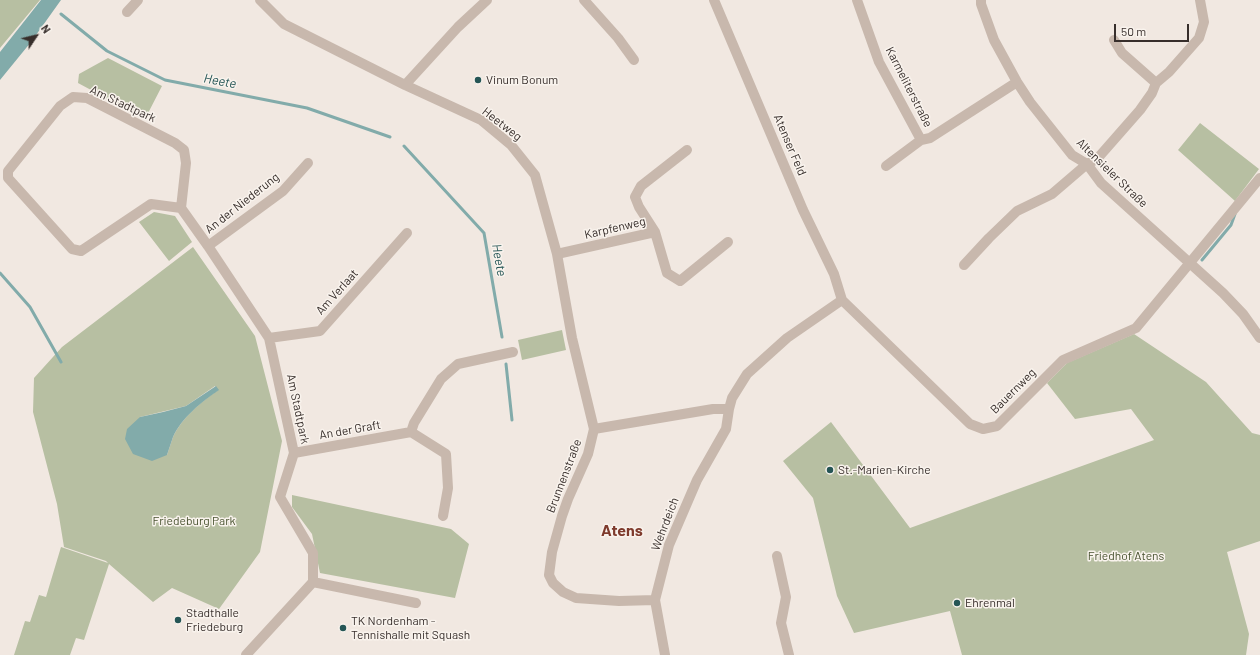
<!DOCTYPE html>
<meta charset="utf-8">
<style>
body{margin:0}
#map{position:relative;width:1260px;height:655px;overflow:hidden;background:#f1e8e1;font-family:Barlow,sans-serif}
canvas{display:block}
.north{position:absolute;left:16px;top:16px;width:40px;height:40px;-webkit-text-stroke:3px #f9f3ed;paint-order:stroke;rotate:55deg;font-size:11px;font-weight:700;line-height:16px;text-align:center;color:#372e2b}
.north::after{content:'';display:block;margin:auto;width:14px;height:18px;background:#372e2b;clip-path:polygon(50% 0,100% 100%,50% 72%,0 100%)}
.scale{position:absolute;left:1114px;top:24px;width:75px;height:18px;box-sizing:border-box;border:2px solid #372e2b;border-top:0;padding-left:5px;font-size:12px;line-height:14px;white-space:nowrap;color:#372e2b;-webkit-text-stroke:3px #f9f3ed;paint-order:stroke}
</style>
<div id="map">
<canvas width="1260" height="655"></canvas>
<div class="north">N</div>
<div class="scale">50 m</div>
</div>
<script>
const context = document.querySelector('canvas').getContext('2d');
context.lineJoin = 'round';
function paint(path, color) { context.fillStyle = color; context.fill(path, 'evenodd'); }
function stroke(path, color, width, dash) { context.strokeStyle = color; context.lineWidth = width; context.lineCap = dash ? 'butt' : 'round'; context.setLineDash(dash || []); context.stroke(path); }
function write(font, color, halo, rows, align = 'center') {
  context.font = font + ' Barlow,sans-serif'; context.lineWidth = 3; context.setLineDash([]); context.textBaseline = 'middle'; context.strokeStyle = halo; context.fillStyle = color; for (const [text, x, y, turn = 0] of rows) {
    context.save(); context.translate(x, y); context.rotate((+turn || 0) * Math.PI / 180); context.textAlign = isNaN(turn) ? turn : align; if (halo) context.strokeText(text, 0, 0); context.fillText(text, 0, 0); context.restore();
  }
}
const green = new Path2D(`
 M0,0H40L0,48Z
 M108,58L162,86L145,119L78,83L79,74Z
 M1200,123L1259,169L1235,201L1178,150Z
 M154,212L175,216L192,242L169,261L139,222Z
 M193,247L255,336L282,441L260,552L219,609L172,588L153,602L109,564L84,640L76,638L70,655H14L25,621L30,622L39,595L46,597L61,547L108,563L106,561L64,547L57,504L33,412L34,378L62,347ZM215,386L218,390C202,401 181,419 173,437C171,443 169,449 167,455L140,417L186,406Z
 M562,330L566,350L522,360L518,340Z
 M1134,334L1206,382L1252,433L1260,435V541L1227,552L1249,634L1246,655H962L950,611L854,633L837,596L813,498L783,461L831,422L910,528L1154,440L1131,409L1075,419L1047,383L1067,363Z
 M292,495L451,529L469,544L455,598L320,573L312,534L292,507Z`);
const water = new Path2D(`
 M41,0H61L31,42L0,80V52Z
 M216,386L219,390C202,401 181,419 173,437C171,443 169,449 167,455L152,461L133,454L125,439L127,429L140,417L163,412L186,406Z`);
const stream = new Path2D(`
 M61,14L107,51L165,80L307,108L390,137
 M404,146L484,233L502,337
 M1202,260L1231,225L1235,214
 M0,273L30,307L61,362
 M506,364L512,420`);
const minor = new Path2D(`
 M260,0L284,24L405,85L481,120L511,145L535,175L557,254L572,338L594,429L588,454L568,499L562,516L552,552L549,575L553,583L563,592L576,598L619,601L655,600
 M584,0L618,38L634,60
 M714,0L803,210L834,274L842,300L970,424L983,429L997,426L1063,360L1136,328L1260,178
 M857,0L879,62L921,140L930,138L1017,82
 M981,0V4L994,40L1017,82L1030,102L1072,155L1087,164L1101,183L1223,293L1243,314L1260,338
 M127,12L138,0
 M1114,40L1122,53L1156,83
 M405,85L458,27L487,0
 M687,150L641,186L635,197L639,207L655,232L667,273L680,281L728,242
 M886,166L921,140
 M181,208L151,204L81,251L72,249L8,178V171L60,106L73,97L87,98L175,143L184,150L186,163L181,208L208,246L269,338L294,453L280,497L313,553V582L246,655
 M208,246L283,191L308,163
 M557,254L655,232
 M964,265L989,238L1017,211L1052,194L1087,164L1097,159L1140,110L1152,93L1156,83L1169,72L1199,38L1204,22L1200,0
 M269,338L320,331L407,233
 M594,429L713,409H729
 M411,432L414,423L441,379L458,364L513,352
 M294,453L411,432L446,454L448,488L443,516
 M777,556L786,597L781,623L789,655
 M313,582L416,603
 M665,655L655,600L669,545L697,480L726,429L729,409L732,398L747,374L787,338L842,300`);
const markers = [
 [478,80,4,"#255555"],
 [830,470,4,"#255555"],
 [957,603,4,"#255555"],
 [178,620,4,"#255555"],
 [343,628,4,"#255555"]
];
const poiNames = [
 ["Vinum Bonum",486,80],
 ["St.-Marien-Kirche",838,470],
 ["Ehrenmal",965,603],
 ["Stadthalle",186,613],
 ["Friedeburg",186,627],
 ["TK Nordenham -",351,621],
 ["Tennishalle mit Squash",351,635]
];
const streetNames = [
 ["Karmeliterstraße",909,87,63],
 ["Am Stadtpark",123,104,25],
 ["Heetweg",502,124,38],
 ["Atenser Feld",790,145,67],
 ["Altensieler Straße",1112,173,44],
 ["An der Niederung",242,203,-38],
 ["Karpfenweg",615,228,-13],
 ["Am Verlaat",337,292,-48],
 ["Bauernweg",1013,391,-45],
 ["Am Stadtpark",298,409,78],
 ["An der Graft",350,430,-10],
 ["Brunnenstraße",564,476,-69],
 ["Wehrdeich",665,524,-69]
];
const parkNames = [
 ["Friedeburg Park",194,521],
 ["Friedhof Atens",1126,556]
];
const waterNames = [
 ["Heete",220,81,11],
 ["Heete",499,260,80]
];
const districtNames = [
 ["Atens",622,531]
];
paint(green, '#b7bfa2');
paint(water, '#82abaa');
stroke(stream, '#82abaa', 3);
stroke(minor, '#c8b8ad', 10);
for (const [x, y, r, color] of markers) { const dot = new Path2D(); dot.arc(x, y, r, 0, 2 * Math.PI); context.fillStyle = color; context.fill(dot); stroke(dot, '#f9f3ed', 1.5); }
write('12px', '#372e2b', '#f9f3ed', poiNames, 'left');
write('12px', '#372e2b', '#f9f3ed', streetNames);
write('12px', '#495331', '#f9f3ed', parkNames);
write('italic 13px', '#255555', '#f9f3ed', waterNames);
write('bold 16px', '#7e3a2c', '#f9f3ed', districtNames);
</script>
